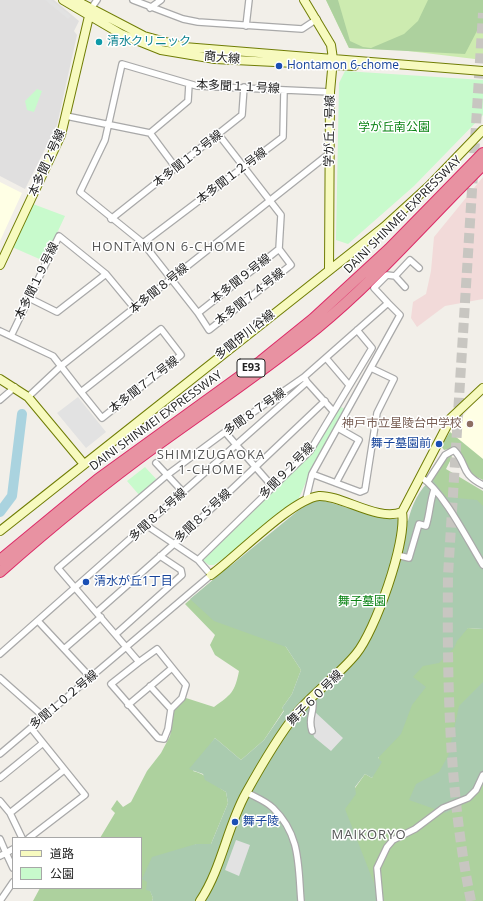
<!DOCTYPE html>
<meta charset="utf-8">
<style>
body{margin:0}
#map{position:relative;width:483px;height:901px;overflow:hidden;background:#f2efe9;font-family:"Open Sans","Noto Sans JP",sans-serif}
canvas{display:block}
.legend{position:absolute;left:12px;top:837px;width:130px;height:52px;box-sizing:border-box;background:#fff;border:1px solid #a7a7a7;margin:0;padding:5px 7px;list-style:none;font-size:12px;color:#222}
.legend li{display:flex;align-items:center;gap:8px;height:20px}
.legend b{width:20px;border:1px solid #a7a7a7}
</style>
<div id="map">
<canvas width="483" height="901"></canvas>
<ul class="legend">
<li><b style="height:5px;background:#f7fabf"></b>道路</li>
<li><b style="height:11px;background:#c8facc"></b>公園</li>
</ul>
</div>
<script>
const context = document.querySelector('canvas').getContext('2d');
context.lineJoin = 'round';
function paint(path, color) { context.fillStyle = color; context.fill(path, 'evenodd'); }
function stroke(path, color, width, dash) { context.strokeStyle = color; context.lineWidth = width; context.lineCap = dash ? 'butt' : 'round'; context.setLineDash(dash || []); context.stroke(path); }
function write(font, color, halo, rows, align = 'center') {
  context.font = font + ' "Open Sans","Noto Sans JP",sans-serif'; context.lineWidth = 3; context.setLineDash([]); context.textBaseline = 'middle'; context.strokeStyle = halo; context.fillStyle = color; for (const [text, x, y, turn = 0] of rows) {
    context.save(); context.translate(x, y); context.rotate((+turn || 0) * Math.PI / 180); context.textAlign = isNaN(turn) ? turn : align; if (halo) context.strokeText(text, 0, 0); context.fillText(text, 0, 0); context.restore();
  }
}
const residential = new Path2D(`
 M0,0H54L79,21L74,31L77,35L57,125L25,189L0,176Z`);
const commercial = new Path2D(`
 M483,177V299L445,306L417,327L411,318L413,302L426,294L431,271L434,237Z`);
const education = new Path2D(`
 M0,182L22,193L0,241Z
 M483,396V461L450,432L473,404Z`);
const grass = new Path2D(`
 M326,0H483V60L400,50L349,48Z`);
const forest = new Path2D(`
 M326,0H338L350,41L363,47L371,48L404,34L418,21L428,0H483V30L478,29L465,54L349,48Z
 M450,432L483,459V480L470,474L454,448L444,450L441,446Z
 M450,454L452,457L446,469L483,491V593L432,479L444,458Z
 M230,565L245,614L286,647L301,670L292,694L282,708L284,710L264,740L241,760L215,738L193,771C207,774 214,785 226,792L228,803L211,844H196L147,882L153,898L152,901H33L40,888H141V838H100L115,813L111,809L117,800L123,807L131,802L147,771L161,753L170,736L174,710L186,698L214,707C231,695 235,692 239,671L215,655L210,645L215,635L185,604Z
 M468,628L483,629V901H202L355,788L365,774L372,778L406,672L455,632Z`);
const cemetery = new Path2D(`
 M432,479L446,497L477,500L483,506V629L468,628L457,641L454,648L439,663L423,666L413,677L426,687L412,705L401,734L378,758L382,762L372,778L365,774L355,787L356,794L345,809L381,901H152L153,898L150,891L146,890L147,882L142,879L152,857L196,844H211L228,803L226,792L205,780L203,774L189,769L215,738L241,760L264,740L284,711L282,708L292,694L301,670L286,647L214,621L190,599L300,509L312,502L321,500L373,515L408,521C412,505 419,489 432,479Z
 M483,682V782L472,800L446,813L409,800L416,784L439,772L448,756L459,706Z`);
const park = new Path2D(`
 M345,71L483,80V115L414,186L348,244L336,240L339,83Z
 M37,89L42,91L34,112L27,110L25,101Z
 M33,204L65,216L44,261L12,247Z
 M339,406L345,409L312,468L299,498L229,555L214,565H209L202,560L292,472Z
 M145,467L158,481L140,496L127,481Z`);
const parking = new Path2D(`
 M45,0H51L71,16L68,19Z
 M78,397L106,432L86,448L57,413Z
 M315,712L343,738L331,751L314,737L311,723Z
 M236,840L250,845L239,876L225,870Z`);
const river = new Path2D(`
 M0,512L12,496L22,414`);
const highwayTunnel = new Path2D(`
 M471,901C449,794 447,684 448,575L483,13`);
const street = new Path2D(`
 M133,0L183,19L198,22L302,29L317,19
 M150,8L161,0
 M90,10L97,0
 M246,26L249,0
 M66,116L150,133L176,168
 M150,133L188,101L189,84
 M219,135L281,215L279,249L198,313L143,243L80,192L105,140L122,64L197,86L330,92
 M111,219L242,115L244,87
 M143,243L283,137L284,90
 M395,276L405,287
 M29,298L57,312L106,274
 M388,303L374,288L387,275L395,276L410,260L419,268
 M198,313L209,330L291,265L279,249
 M161,329L181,355L102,418L81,392Z
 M0,331L53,356L81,392
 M11,336L59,236L106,274L135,309
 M326,358L349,385
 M307,382L333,411
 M28,397L61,366L330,153
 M0,400L15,387
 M225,432L272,486
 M156,463L183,492
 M312,474L360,492L365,490L377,413L394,379L371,368
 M421,477C444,492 468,541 483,565
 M428,481L445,455L454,450C468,464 459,473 483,485
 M336,483L359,440L338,428
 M397,555L409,558L419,524L426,526C430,513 430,501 434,490
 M198,560L310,451L372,348L357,330
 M97,612L174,544L325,401
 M38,621L91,678
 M116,634L182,575L181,570L160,556
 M64,649L101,617
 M0,654L307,382L304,377L388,303L400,315L312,474L306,499
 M139,662L111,684L158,738L164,739L168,729L171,709L182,698L186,685L157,649L139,662L58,568L167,475L225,432L304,377
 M0,678L44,717
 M150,686L171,709
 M312,698C316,712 307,716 312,731
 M128,705L172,668
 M0,754L211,575L198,560L146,525
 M0,778L43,743
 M246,792C255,797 266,801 273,808C301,835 298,866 301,901
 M0,801L10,813L22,838
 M10,813L64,770
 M29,838L85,795L31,728
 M0,839L6,853L0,856
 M13,849L6,853L13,868
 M0,901L13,882
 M380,901L377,868L387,847L393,840L415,829L443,808L468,798L476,790L483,775`);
const secondary = new Path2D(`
 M63,0L121,34L161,50L215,59L354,66
 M75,0L144,36L184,47L483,71
 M304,0L331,45L333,59L330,92L329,269
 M0,265L61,135L90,12
 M0,379L28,397L83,463
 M402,512L451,418L483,388
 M0,531L384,227L429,186L483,130
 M211,575C236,557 292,499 319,496C342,495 378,522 402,512
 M200,901C222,868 227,827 246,793C261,766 277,738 296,714C314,692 338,676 356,654C375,631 407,542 402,512`);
const highway = new Path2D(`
 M0,560L98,479L261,361L313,319L389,249L483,153
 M0,572C50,528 102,485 156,446C210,407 265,370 317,328C377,279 428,219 483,165`);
const markers = [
 [99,42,4,"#0f9aa8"],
 [279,66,4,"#1a4fb4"],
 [470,424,4,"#8d6e63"],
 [439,444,4,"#1a4fb4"],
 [86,582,4,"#1a4fb4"],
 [235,822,4,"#1a4fb4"]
];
const shields = [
 [251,368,28]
];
const shieldNames = [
 ["E93",251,368]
];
const cultureNames = [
 ["清水クリニック",107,42]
];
const streetNames = [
 ["商大線",222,58,5],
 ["本多聞１１号線",238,87,3],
 ["学が丘１号線",330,131,-89],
 ["本多聞１３号線",188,159,-38],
 ["本多聞２号線",47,163,-66],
 ["本多聞１２号線",232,176,-37],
 ["DAINI SHINMEI EXPRESSWAY",403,215,-45],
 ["本多聞９号線",241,279,-38],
 ["本多聞１９号線",37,281,-64],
 ["本多聞８号線",159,289,-39],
 ["本多聞７４号線",250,297,-38],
 ["多聞伊川谷線",245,335,-38],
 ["本多聞７７号線",144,385,-38],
 ["多聞８７号線",255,412,-35],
 ["DAINI SHINMEI EXPRESSWAY",156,421,-36],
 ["多聞９２号線",287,471,-46],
 ["多聞８４号線",158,515,-42],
 ["多聞８５号線",203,516,-43],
 ["舞子６０号線",315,698,-45],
 ["多聞１０２号線",64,700,-40]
];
const transitNames = [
 ["Hontamon 6-chome",287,66],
 ["舞子墓園前",431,444,"right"],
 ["清水が丘1丁目",94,582],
 ["舞子陵",243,822]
];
const parkNames = [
 ["学が丘南公園",394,128],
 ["舞子墓園",362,602]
];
const educationNames = [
 ["神戸市立星陵台中学校",462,424]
];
const neighbourhoodNames = [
 ["HONTAMON 6-CHOME",169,247],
 ["SHIMIZUGAOKA",211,455],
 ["1-CHOME",211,470],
 ["MAIKORYO",369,835]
];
paint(residential, '#e0dfdf');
paint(commercial, '#f2dad9');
paint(education, '#ffffe5');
paint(grass, '#cdebb0');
paint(forest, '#add19e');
paint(cemetery, '#aacbaf');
paint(park, '#c8facc');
paint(parking, '#e2e2e2');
stroke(river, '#aad3df', 10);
stroke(highwayTunnel, '#c8c6c1', 10, [10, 5]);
stroke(street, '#a9a9a9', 8);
stroke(secondary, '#707d05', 10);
stroke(highway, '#dc2a67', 12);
stroke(street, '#fff', 5.5);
stroke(secondary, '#f7fabf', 8);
stroke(highway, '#e892a2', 10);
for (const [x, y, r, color] of markers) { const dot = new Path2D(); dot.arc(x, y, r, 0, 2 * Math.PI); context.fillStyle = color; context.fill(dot); stroke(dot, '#fff', 1.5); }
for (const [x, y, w] of shields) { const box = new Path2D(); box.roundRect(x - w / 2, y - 9, w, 18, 3); context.fillStyle = '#fff'; context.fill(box); stroke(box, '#222', 1); }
write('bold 11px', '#222', null, shieldNames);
write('12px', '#0d838f', '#fff', cultureNames, 'left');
write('12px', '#222', '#fff', streetNames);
write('12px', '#164399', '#fff', transitNames, 'left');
write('12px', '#0c8416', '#fff', parkNames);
write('12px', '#785e54', '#fff', educationNames, 'right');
context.letterSpacing = '1px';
write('13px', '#555', '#fff', neighbourhoodNames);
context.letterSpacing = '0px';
</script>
